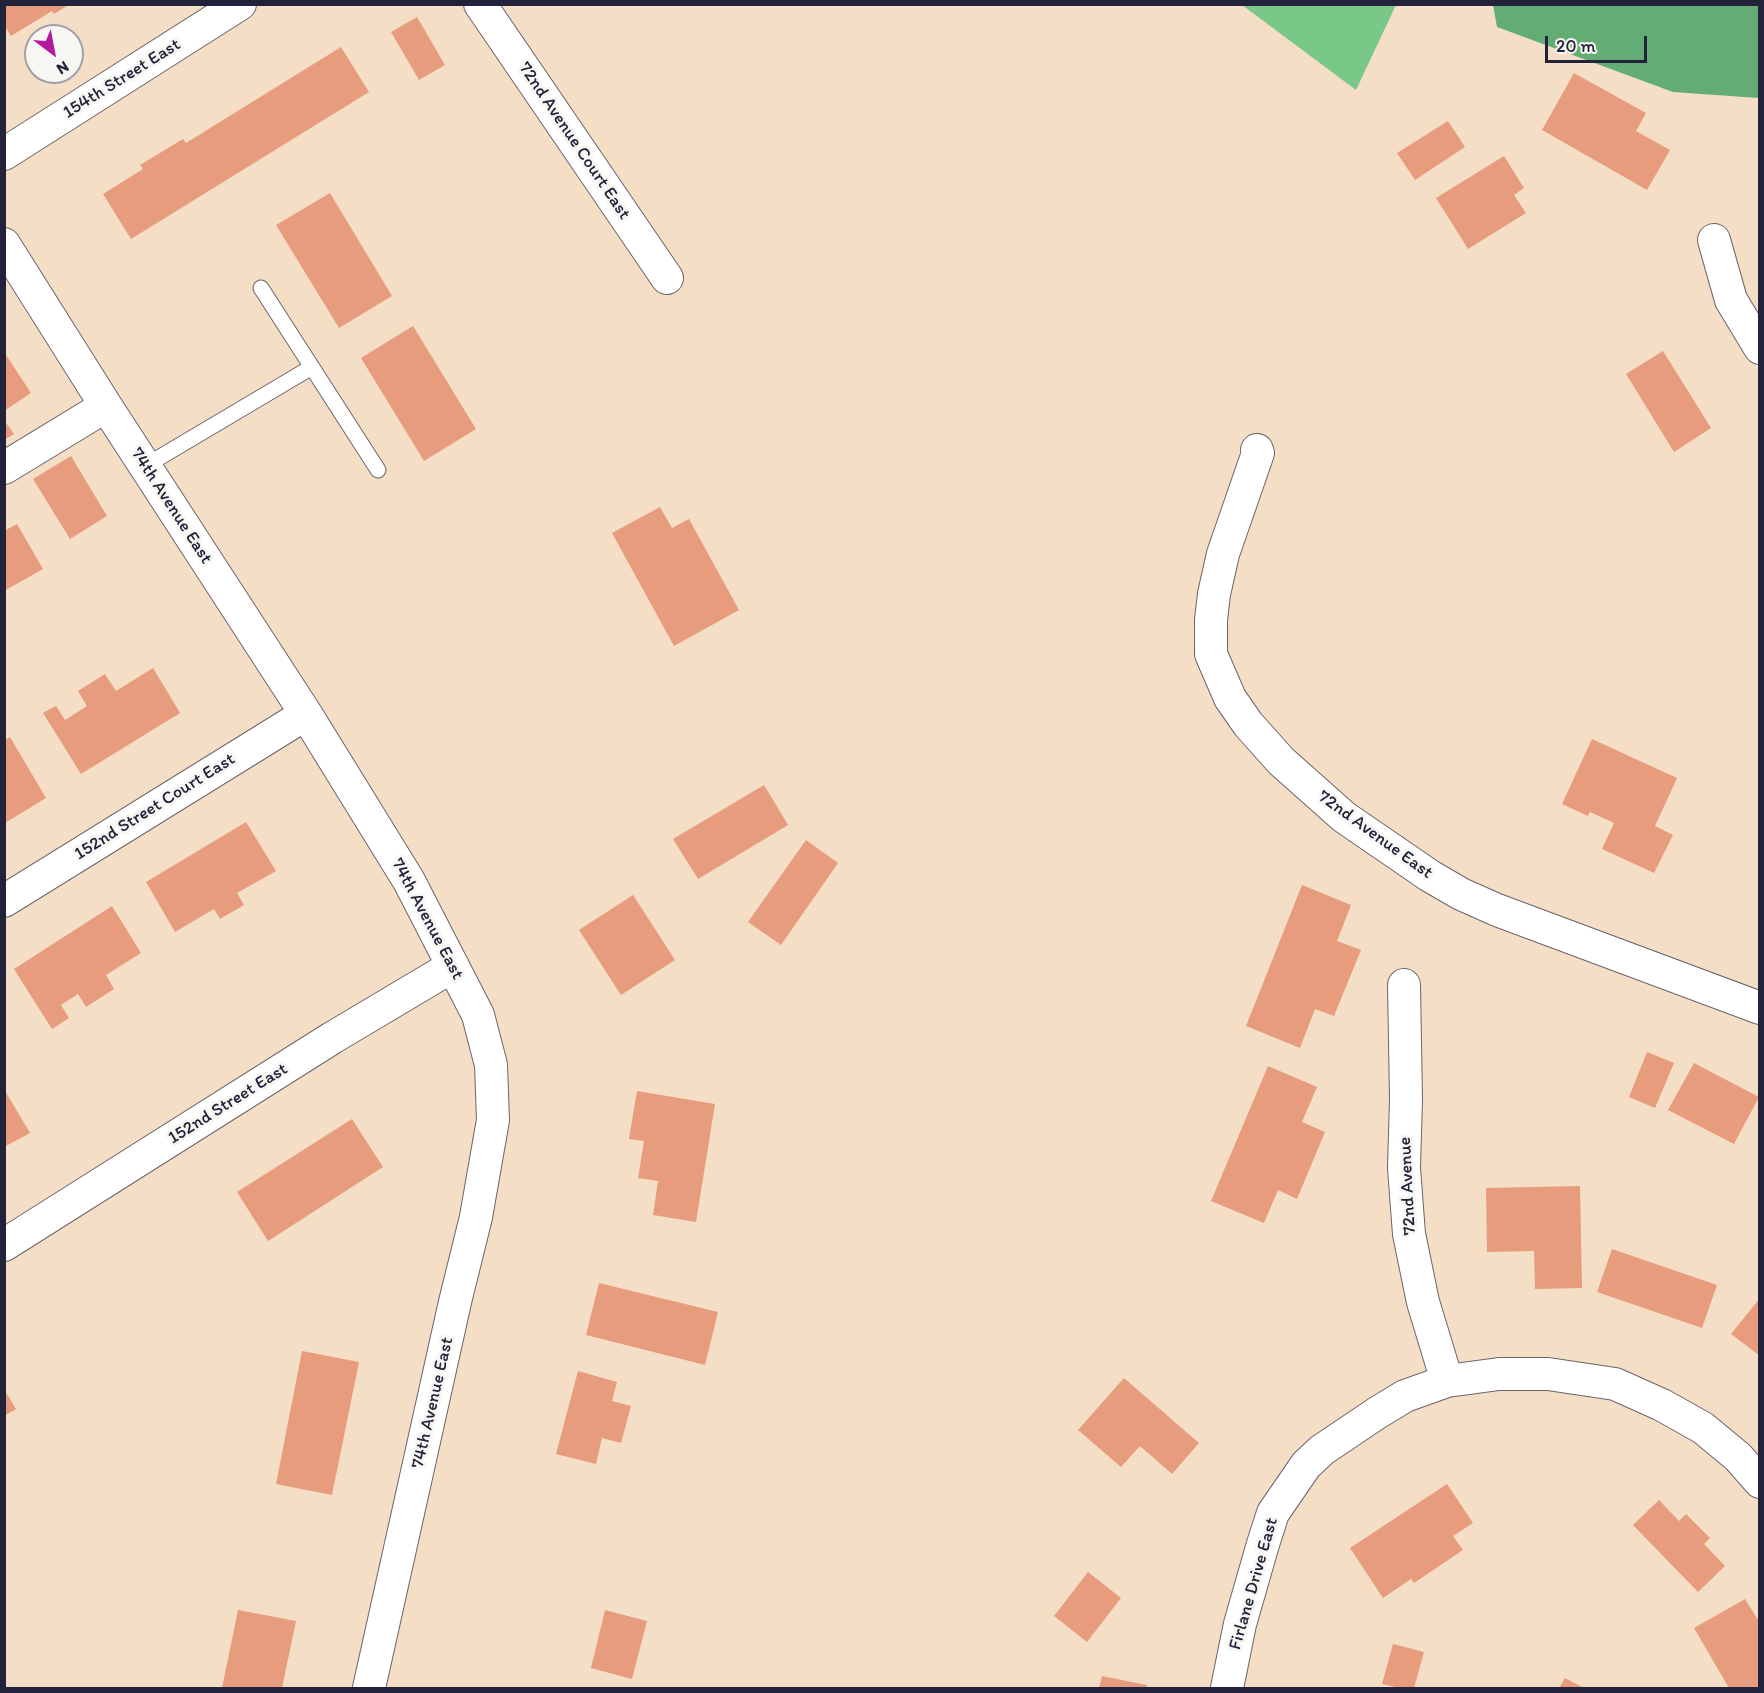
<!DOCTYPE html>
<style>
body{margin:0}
#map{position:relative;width:1764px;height:1693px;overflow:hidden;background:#f4dec5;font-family:Itim,sans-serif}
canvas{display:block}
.frame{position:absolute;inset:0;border:6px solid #22223b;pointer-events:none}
.north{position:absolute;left:24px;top:24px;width:60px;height:60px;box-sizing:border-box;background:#f6f6f2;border:2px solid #a1a1a9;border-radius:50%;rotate:148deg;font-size:16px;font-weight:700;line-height:24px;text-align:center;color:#22223b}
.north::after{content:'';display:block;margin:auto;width:21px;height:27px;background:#b5179e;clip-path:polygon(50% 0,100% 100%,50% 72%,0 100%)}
.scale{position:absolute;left:1545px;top:36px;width:102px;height:27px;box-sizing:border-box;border:3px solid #22223b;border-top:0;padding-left:8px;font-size:18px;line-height:21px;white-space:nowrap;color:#22223b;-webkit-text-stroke:4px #f6f6f2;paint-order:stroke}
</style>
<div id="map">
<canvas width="1764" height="1693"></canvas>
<div class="frame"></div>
<div class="north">N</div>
<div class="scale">20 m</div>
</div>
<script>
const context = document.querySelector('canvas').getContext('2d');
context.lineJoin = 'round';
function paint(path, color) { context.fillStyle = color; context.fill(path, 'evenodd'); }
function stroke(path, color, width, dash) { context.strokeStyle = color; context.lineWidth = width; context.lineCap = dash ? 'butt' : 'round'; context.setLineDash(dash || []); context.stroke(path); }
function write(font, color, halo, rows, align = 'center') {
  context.font = font + ' Itim,sans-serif'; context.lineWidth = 6; context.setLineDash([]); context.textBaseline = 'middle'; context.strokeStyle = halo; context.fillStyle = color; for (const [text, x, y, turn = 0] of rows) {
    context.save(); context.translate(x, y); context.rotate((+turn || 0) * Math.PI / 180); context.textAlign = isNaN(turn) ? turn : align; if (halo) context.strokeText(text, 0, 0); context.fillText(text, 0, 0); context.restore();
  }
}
const green = new Path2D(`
 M1242,5H1396L1356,90Z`);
const forest = new Path2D(`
 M1493,5H1759V98L1673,92L1497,27Z`);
const building = new Path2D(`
 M4,4H70L54,14L52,11L11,36L4,25Z
 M417,17L445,65L419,80L391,32Z
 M341,47L369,92L131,239L103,194L143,169L140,165L183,139L186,143Z
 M1574,73L1646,113L1636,131L1670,150L1647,190L1542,130Z
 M1448,121L1465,147L1415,180L1397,153Z
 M1504,156L1524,188L1514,195L1526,213L1468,249L1436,198Z
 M330,193L392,296L339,328L276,225Z
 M413,326L476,429L424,461L361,358Z
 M1663,351L1711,428L1674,452L1626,374Z
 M6,355L31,393L4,411V357Z
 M4,420L14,434L4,440Z
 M71,456L107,516L70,539L33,479Z
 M660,507L672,528L689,519L739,610L674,646L612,533Z
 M17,524L43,569L4,591V531Z
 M153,668L180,713L81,774L43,713L56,706L65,720L87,706L78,691L105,674L116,691Z
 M10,737L46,798L5,823V740Z
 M1592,739L1677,778L1655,826L1673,835L1654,873L1602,849L1614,823L1590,812L1588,816L1562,804Z
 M764,785L788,825L698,879L673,839Z
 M246,822L276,871L237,893L244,905L220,919L214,909L175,932L146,882Z
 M806,840L838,863L781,945L748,922Z
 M1302,885L1351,905L1337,941L1361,950L1334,1016L1315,1009L1300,1048L1246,1026Z
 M633,895L675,960L621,995L579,930Z
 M112,906L141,953L106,975L114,989L86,1007L78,994L61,1005L69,1018L52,1029L14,969Z
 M1647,1052L1674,1063L1655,1108L1629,1097Z
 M1694,1063L1759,1097L1734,1144L1668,1110Z
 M1268,1066L1317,1087L1302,1122L1325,1132L1297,1199L1278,1190L1264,1223L1211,1201Z
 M4,1089L30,1133L4,1147Z
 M637,1091L715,1104L696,1222L653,1215L658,1181L638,1178L644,1141L629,1139Z
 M352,1119L383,1167L268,1241L237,1192Z
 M1580,1186L1582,1288L1535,1289L1534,1251L1487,1252L1486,1188Z
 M1612,1249L1717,1285L1702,1328L1597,1292Z
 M599,1283L718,1312L705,1365L586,1335Z
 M1760,1298V1356L1731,1334Z
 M302,1351L359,1362L332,1495L276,1484Z
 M578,1371L617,1382L612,1401L631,1406L621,1443L602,1438L596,1464L556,1454Z
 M1124,1378L1199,1443L1172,1474L1140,1446L1121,1467L1078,1430Z
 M4,1389L16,1409L4,1416Z
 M1447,1484L1473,1523L1453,1536L1463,1550L1414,1583L1411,1579L1383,1598L1350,1548Z
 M1659,1500L1679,1521L1686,1514L1710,1538L1704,1544L1725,1566L1698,1592L1633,1525Z
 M1088,1572L1121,1598L1087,1642L1054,1616Z
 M1745,1599L1760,1623V1688H1729L1694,1628Z
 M238,1610L296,1621L282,1688H222Z
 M605,1610L647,1621L632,1679L591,1668Z
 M1393,1644L1424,1652L1414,1688H1400L1382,1684Z
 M1102,1676L1147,1685V1688H1099Z
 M1565,1678L1584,1688H1559Z`);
const service = new Path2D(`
 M261,288L378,470
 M145,466L312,367`);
const minor = new Path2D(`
 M480,4L667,278
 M4,154L240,4
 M1714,240L1731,300L1760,348
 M4,244L106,406L306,714L409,881L478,1015L491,1065L493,1120L476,1217L455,1302L369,1688
 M1257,450L1258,453L1223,554L1214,594L1211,620V654L1230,698L1248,724L1281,761L1344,817L1430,876L1461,894L1497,910L1760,1008
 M4,468L106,406
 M4,901L306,714
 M1404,985L1406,1099L1404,1168L1409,1234L1423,1302L1447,1381
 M4,1245L332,1038L453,966
 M1227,1688L1240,1624L1263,1544L1273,1513L1306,1465L1322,1450L1377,1413L1405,1396L1447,1381L1499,1374H1548L1615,1384L1662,1405L1703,1428L1738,1457L1760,1482`);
const streetNames = [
 ["154th Street East",122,79,-32],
 ["72nd Avenue Court East",574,141,56],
 ["74th Avenue East",171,506,57],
 ["152nd Street Court East",155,807,-32],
 ["72nd Avenue East",1375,835,36],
 ["74th Avenue East",427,919,62],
 ["152nd Street East",228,1104,-32],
 ["72nd Avenue",1408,1186,-93],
 ["74th Avenue East",433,1403,-77],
 ["Firlane Drive East",1254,1584,-74]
];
paint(green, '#7ac888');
paint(forest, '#63ac74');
paint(building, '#e89c7e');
stroke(service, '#6c646b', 17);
stroke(minor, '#6c646b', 34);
stroke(service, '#fff', 15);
stroke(minor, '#fff', 32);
write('18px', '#22223b', '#f6f6f2', streetNames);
</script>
